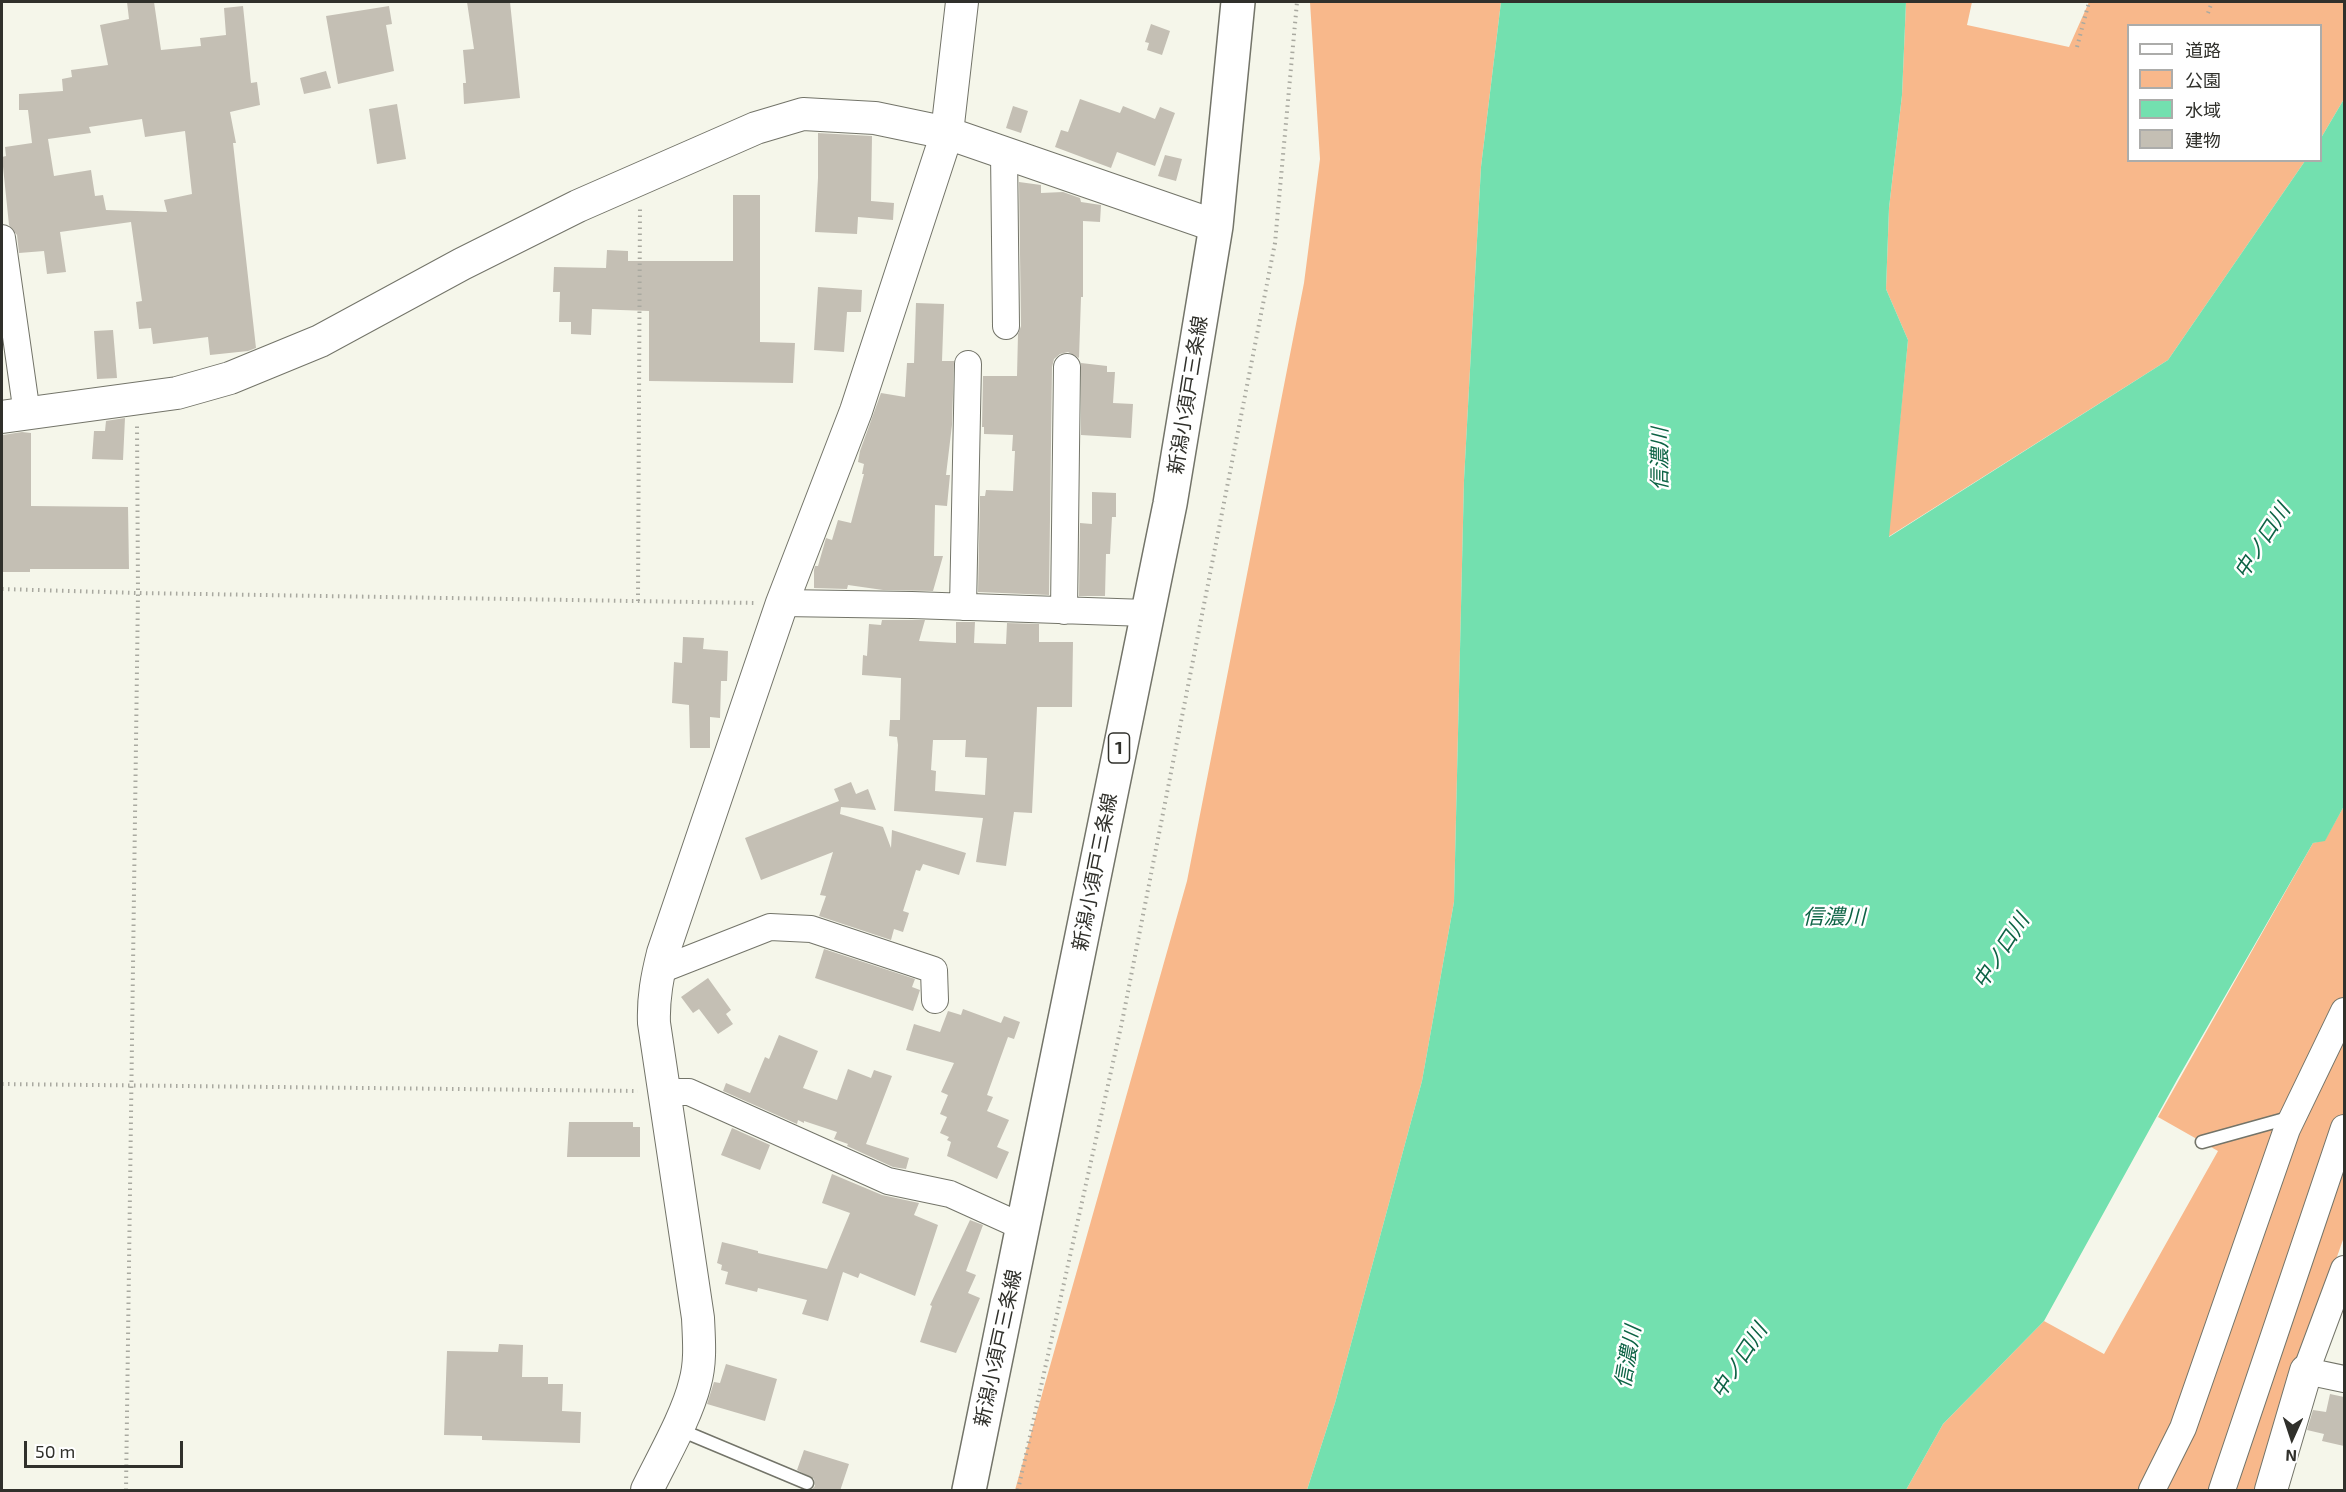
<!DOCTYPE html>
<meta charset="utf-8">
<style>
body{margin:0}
#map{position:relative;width:2346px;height:1492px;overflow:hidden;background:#f5f6ea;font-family:"Exo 2","Noto Sans JP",sans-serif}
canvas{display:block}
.frame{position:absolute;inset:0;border:3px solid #30302b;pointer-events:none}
.legend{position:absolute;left:2127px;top:24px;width:195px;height:138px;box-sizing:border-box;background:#fff;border:2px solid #acacaa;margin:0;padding:8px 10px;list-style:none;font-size:18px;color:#30302b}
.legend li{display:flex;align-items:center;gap:12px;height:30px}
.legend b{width:30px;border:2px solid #acacaa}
.north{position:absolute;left:2262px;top:1408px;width:60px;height:60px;-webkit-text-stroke:4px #fff;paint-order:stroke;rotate:183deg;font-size:16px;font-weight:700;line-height:24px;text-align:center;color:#30302b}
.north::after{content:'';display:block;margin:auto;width:21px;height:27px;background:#30302b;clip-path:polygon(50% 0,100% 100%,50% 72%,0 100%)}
.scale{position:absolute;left:24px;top:1441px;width:159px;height:27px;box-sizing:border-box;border:3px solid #30302b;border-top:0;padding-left:8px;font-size:18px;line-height:21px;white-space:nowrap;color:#30302b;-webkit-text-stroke:4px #fff;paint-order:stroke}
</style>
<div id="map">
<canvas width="2346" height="1492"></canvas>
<div class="frame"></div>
<ul class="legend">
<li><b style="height:8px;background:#fff"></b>道路</li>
<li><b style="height:16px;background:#f8b88b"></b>公園</li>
<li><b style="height:16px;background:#73e0af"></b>水域</li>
<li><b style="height:16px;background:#c4bfb4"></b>建物</li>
</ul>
<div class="north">N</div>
<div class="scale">50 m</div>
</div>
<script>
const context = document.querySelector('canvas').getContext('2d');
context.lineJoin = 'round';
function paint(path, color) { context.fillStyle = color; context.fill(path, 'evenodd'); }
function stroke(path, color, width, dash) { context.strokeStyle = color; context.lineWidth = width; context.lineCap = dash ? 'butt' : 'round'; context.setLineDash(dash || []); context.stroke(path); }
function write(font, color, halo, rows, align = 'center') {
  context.font = font + ' "Exo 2","Noto Sans JP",sans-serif'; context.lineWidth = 5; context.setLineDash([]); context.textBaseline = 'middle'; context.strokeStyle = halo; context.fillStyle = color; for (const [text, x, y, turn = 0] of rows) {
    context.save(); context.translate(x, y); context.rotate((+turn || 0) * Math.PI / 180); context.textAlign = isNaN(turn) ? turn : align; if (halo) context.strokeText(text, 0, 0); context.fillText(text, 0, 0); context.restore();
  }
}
const green = new Path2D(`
 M1310,2H1501L1481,167L1464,480L1454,902L1422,1081L1335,1403L1307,1490H1015L1187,881L1304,283L1320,159Z
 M1906,2H1972L1967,25L2069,47L2089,2H2344V99L2321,138L2320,26H2128V160L2305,161L2168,360L1888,537L1908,340L1886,289L1889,208L1902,95Z
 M2344,806V1237L2254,1490H1906L1943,1424L2044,1321L2104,1354L2218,1151L2158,1117L2313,843L2325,840Z`);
const water = new Path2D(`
 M1501,2H1906L1902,95L1889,208L1886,289L1908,340L1889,537L2168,360L2305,161L2320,160L2321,138L2344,99V806L2325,841L2313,843L2178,1078L2044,1321L1943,1424L1906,1490H1307L1335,1403L1422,1081L1454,902L1464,480L1481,167Z`);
const building = new Path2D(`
 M127,2H154L161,50L201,46L200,38L226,35L224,8L243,6L251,83L257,82L260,105L230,112L236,143H233L256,348L248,351L210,355L208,337L153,344L151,328L139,329L136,302L142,301L131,222L60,232L66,272L47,274L44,251L19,253L17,235L9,225L2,157L6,156L5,147L32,143L28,110H19V94L63,91L62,79L72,77L71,70L108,65L100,25L129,19ZM142,119L145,137L185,131L192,194L164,200L167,212L106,210L103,195L95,196L91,170L54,176L48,139L91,133L89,127Z
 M467,2H510L520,98L464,104L463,83H466L463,50L474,49Z
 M389,6L392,24L386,25L394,71L338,84L326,16Z
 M1151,24L1170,31L1162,55L1147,50L1149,43L1145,42Z
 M326,71L331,88L304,94L300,78Z
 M1080,99L1120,113L1123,106L1155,119L1160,107L1175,113L1155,166L1117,152L1111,168L1055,147L1061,130L1068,132Z
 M397,104L406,159L377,164L369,109Z
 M1013,106L1028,111L1021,133L1006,128Z
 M818,133L872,136L871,201L894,203L893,220L858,217L857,234L815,232L818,178Z
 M1165,155L1182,159L1176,181L1158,176Z
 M1019,182L1041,185V193L1063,192L1080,198L1081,202L1101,205L1100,222L1083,221V297H1081L1079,358L1068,352L1060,354L1054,359L1052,367L1049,595L978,592L980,496H985L986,490L1013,491L1015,451H1012L1013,435L984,434V427H982L983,376H1017L1018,334L1021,326Z
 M733,195H760V342L795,343L793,383L649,381V311L592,309L591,335L571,334V322H559L560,292H553L554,267L606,268L607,250L628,251V261H733Z
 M818,287L862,290L861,312H847L844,352L814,350Z
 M916,303L944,304L942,361H954L952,425L946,475H950L947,506L935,505L934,556H943L933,591L883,590L848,585L847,589L814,588V570L815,566H818L826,538L832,540L838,520L851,523L864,474H862L864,464L858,462L860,451L881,393L905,397L907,363H914Z
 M113,330L117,378L97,379L94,331Z
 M1081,363L1107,366V372H1115L1113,403L1133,404L1131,438L1081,435Z
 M125,418L123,460L92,459L94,431H105L106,421Z
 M22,432L31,433V506L128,507L129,569H30V572H3V435Z
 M1092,492L1116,493V517H1112L1110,554H1106L1105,596H1079L1080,523L1092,524Z
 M882,620H925L919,641L956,643V622H975L974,643L1006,644L1007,623L1039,624V642H1073L1072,707H1037L1032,813L1014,812L1006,866L976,862L983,818L894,811L898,745L897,737L889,736L890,720H900L901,678L862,675L863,655L867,656L869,624L881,625ZM933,740H966L965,757L987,758L985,795L935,791L936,771L931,770Z
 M683,637L704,638L703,649L728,651L727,681H721L720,718L710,717V748H690L689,705L672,703L674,662L682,663Z
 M851,782L856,794L868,789L876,810L841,807L840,814L883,827L891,848L892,830L966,853L959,875L923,864L920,871L916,870L903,911L909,913L903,932L894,929L891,940L819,916L826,896L820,895L833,852L761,880L745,838L839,801L834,789Z
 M824,949L915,979L912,987L920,990L913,1011L815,978Z
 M708,978L731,1010L726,1014L733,1024L718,1034L699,1009L693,1013L681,997Z
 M963,1009L1001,1023L1004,1016L1020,1022L1014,1039L1008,1037L987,1095L993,1097L987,1111L1009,1120L997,1147L1009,1152L997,1179L947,1156L951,1142L947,1140L949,1137L940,1133L947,1117L940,1114L948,1095L941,1092L954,1063L906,1050L914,1024L940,1032L948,1011L961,1015Z
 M779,1035L818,1051L803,1088L837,1100L848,1069L871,1078L874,1070L892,1076L866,1144L909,1158L906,1169L893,1167L847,1146L848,1144L834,1139L837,1132L804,1121V1123L798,1120L797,1124L723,1091L726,1083L750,1093L765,1057L769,1059Z
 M569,1122H633V1127H640V1157H567Z
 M732,1128L770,1145L760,1170L721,1155Z
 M832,1174L882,1195L919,1203L914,1215L938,1225L915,1296L860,1273L858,1278L843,1272L828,1321L802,1314L807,1300L758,1288L757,1292L725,1284L728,1272L721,1270L722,1265L717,1263L722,1242L758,1251V1253L827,1269L850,1213L822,1203Z
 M970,1220L983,1225L966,1271L976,1275L968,1293L980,1298L956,1353L920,1342L932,1306L930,1305Z
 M499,1344L523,1345L522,1377H548V1384H563L562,1411L581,1412L580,1443L482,1440V1436L444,1435L447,1351L498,1352Z
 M726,1364L777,1379L765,1421L707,1404L714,1382L720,1383Z
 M2330,1394L2344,1397V1446L2322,1441L2324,1434L2307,1430L2313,1410L2326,1412Z
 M804,1450L849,1464L840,1491H810L815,1486L814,1479L797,1470Z`);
const path = new Path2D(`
 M2208,13L2212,2
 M2077,47L2089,2
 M2,589L138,593L757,603
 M638,601L640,205
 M2,1084L638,1091
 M126,1490L138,593L137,423
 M1018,1490L1122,1022L1275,243L1297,2`);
const service = new Path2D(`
 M2202,1142L2292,1117
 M678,1429L807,1483`);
const minor = new Path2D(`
 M1004,152L1006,326
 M2,238L27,414
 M782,603L912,605L1146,613
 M963,607L968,364
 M1064,611L1067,367
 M658,971L770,927L811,929L934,970L935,1000
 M663,1092H689L888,1181L950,1194L1023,1227
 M2344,1269L2306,1371L2344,1379
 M2152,1490L2183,1428L2287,1129L2344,1011
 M2222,1490L2344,1128`);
const tertiary = new Path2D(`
 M2,417L177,393L230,378L320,341L462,264L578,206L756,128L803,114L875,118L947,133L1216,226
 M647,1490C662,1459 687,1416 695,1383C701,1362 699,1340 698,1318L654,1023C653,998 657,977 663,953L782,603L856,411L947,133L962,2
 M2271,1490L2306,1371`);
const primary = new Path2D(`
 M969,1490L1170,504L1216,226L1238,2`);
const shields = [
 [1119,748,21]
];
const shieldNames = [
 ["1",1119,748]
];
const streetNames = [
 ["新潟小須戸三条線",1188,395,-81],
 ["新潟小須戸三条線",1095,872,-79],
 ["新潟小須戸三条線",998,1348,-78]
];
const waterNames = [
 ["信濃川",1660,459,-90],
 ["中ノ口川",2262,541,-57],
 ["信濃川",1834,917],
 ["中ノ口川",2001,951,-57],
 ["信濃川",1628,1357,-80],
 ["中ノ口川",1739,1361,-57]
];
paint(green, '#f8b88b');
paint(water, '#73e0af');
paint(building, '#c4bfb4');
stroke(service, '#737469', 15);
stroke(minor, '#737469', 28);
stroke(tertiary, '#737469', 34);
stroke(primary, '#737469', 36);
stroke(path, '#a9a9a0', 4, [1.5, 4.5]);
stroke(service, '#fff', 12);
stroke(minor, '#fff', 26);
stroke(tertiary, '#fff', 32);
stroke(primary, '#fff', 33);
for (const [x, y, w] of shields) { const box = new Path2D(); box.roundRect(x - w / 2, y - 15, w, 30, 4.5); context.fillStyle = '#fff'; context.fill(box); stroke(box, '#30302b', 1.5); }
write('bold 18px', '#30302b', null, shieldNames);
write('20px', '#30302b', '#fff', streetNames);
write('italic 21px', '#0d6345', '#fff', waterNames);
</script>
